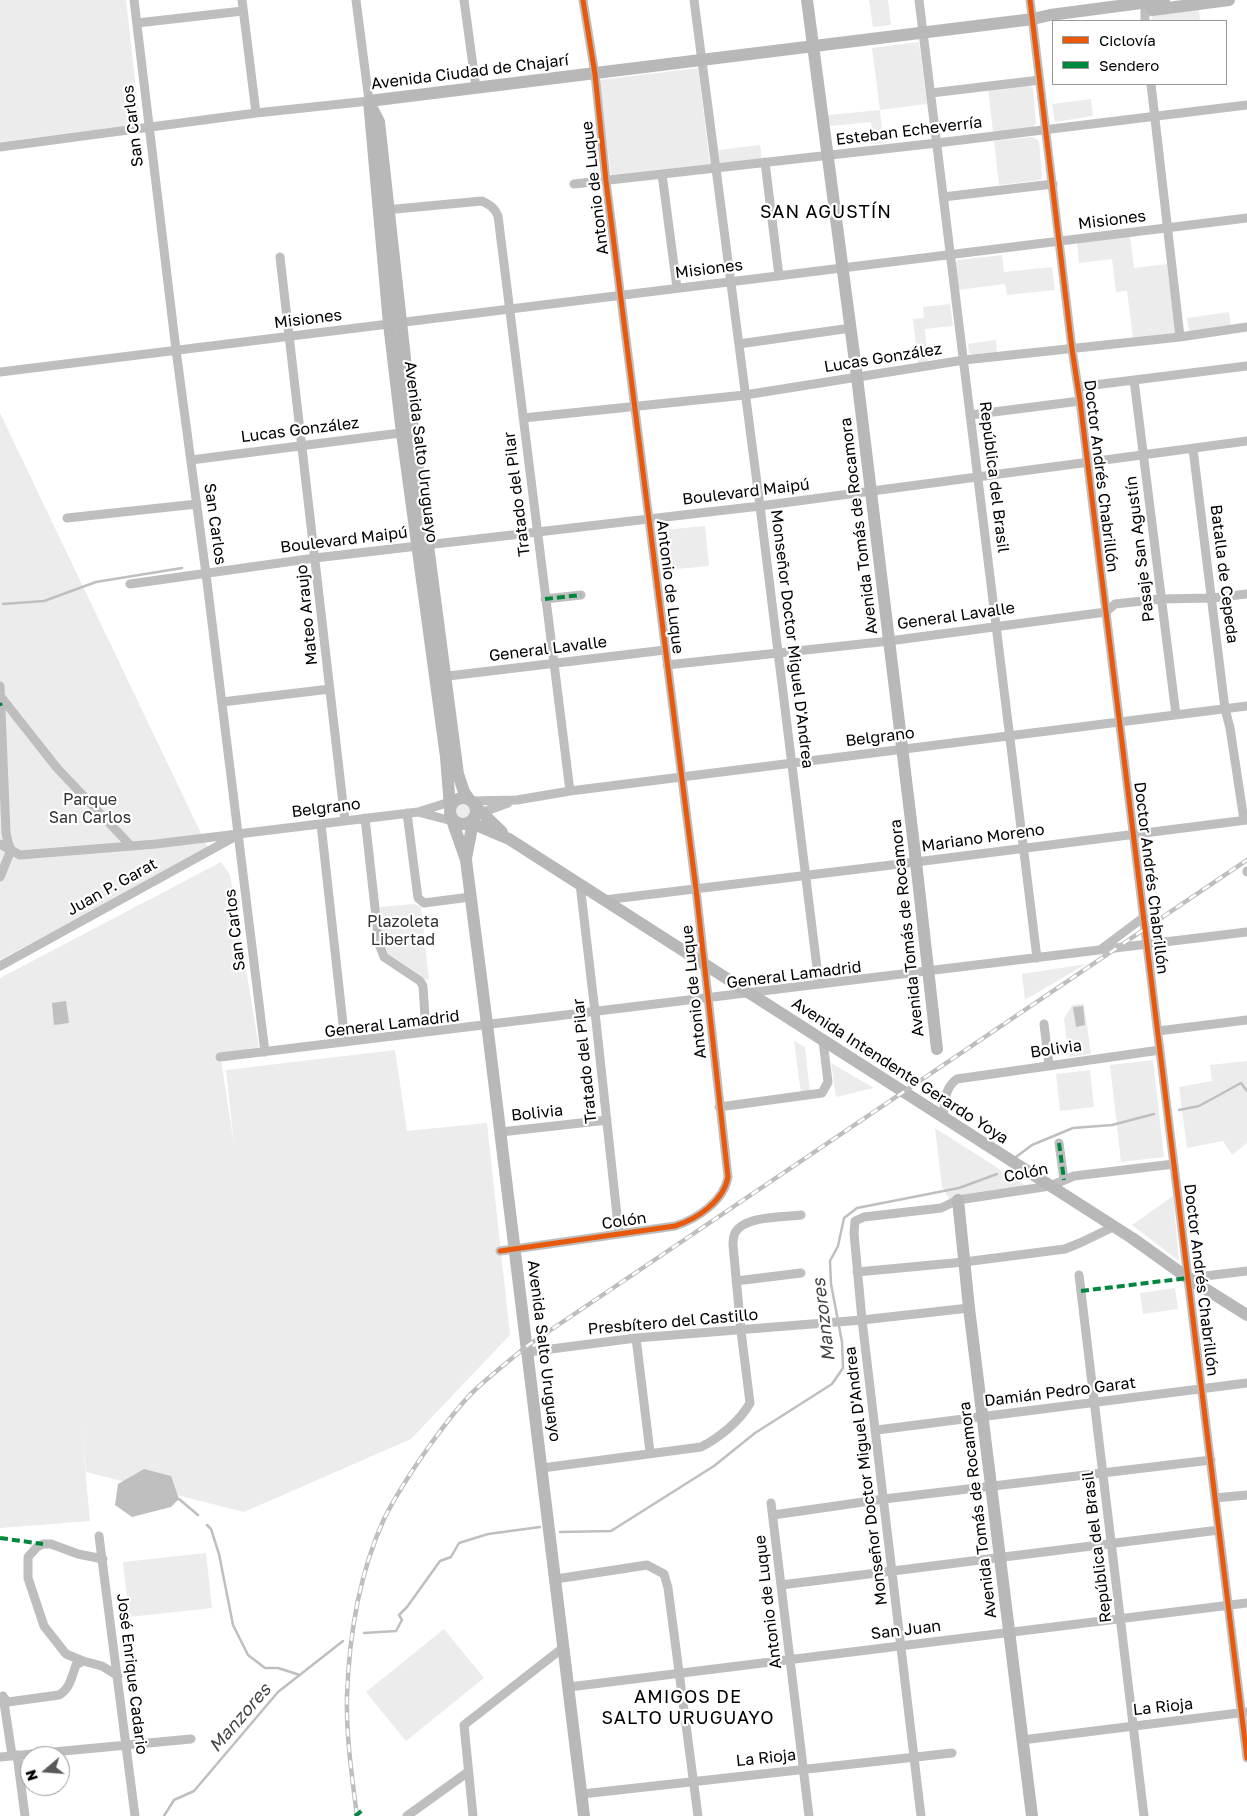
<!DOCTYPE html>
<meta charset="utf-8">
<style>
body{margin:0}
#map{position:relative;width:1247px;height:1816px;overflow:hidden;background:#fff;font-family:"Golos Text",sans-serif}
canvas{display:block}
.legend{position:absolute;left:1052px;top:20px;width:175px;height:65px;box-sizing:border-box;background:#fff;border:1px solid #999;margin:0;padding:6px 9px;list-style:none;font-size:15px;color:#000}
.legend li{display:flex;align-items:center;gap:10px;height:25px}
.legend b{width:25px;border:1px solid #999}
.north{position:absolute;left:20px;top:1746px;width:50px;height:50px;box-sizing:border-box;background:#fff;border:1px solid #999;border-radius:50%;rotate:252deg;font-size:14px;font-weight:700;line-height:20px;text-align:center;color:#000}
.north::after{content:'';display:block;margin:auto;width:18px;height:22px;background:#595959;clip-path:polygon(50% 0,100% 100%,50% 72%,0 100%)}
</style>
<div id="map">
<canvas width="1247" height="1816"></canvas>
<ul class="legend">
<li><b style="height:6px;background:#e8590c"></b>Ciclovía</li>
<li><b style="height:6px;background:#00873e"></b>Sendero</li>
</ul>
<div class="north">N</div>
</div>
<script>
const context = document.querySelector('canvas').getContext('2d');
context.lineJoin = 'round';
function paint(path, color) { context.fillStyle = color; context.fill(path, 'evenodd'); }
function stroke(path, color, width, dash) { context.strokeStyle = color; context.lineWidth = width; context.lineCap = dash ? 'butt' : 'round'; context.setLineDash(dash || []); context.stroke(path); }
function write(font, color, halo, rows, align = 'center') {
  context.font = font + ' "Golos Text",sans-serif'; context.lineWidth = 4.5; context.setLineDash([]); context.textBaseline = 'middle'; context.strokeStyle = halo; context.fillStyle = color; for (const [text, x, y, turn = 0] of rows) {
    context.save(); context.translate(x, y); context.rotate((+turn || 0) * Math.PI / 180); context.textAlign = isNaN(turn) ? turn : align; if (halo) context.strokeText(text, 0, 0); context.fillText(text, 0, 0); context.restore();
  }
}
const green = new Path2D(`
 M0,0H126L140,124L0,142Z
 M869,0H888L891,25L873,27Z
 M1199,9L1200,21H1152L1151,15Z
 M919,42L927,104L880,110L883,143L874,144L871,122L829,126L828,115L880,110L872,48Z
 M698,68L710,164L611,176L599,80Z
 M1027,84L1033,88L1036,123L1034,127L993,132L988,88Z
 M1091,99L1093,116L1055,122L1052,104Z
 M1033,137L1039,141L1042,176L1041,180L999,185L994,141Z
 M760,145L762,160L720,164L719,150Z
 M1130,236L1134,268L1167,264L1176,333L1133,338L1127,291L1116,292L1112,259L1079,263L1077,243Z
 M1002,255L1004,272L1052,267L1055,290L1007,295L1005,284L958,290L955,263L958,260Z
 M950,304L953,326L925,329L928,363L918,364L913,319L924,318L923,307Z
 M1229,312L1231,326L1189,332L1187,318Z
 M996,340L997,352L973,355L969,353L968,344Z
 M0,413L208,848L0,960Z
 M705,526L709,566L665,570L661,530Z
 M453 810a9 9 0 1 1 18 0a9 9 0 1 1-18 0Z
 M221,862L230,875L259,1047L220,1053L234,1145L226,1070L395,1050L407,1131L487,1123L510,1335L411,1439L244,1512L86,1472L81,1423L90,1521L0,1528V978Z
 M414,904L421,907L429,980L421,979L385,954L380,907Z
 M1086,964L1025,1000L1022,974Z
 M1084,1004L1091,1054L1069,1057L1064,1019L1072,1005Z
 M794,1041L805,1047L810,1093L801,1094Z
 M1153,1060L1164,1157L1121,1162L1110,1065Z
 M1247,1061V1143L1232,1155L1223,1141L1187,1148L1179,1087L1212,1081L1210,1065Z
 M831,1063L874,1088L836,1097Z
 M1090,1070L1094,1107L1060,1111L1056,1074Z
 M935,1128L1029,1188L950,1200L942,1187Z
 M1173,1196L1179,1261L1132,1225Z
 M1175,1288L1178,1309L1143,1314L1140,1293Z
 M206,1553L212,1608L129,1617L123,1562Z
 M444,1629L484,1678L406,1741L366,1692Z`);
const water = new Path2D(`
 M66,1001L69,1023L54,1025L52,1003Z
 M1083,1006L1085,1025L1076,1027L1073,1007Z
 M144,1469L171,1476L179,1499L171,1507L132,1517L115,1505L118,1484Z`);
const stream = new Path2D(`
 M3,604L44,601L96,582L182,568
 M1179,1110L1199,1106L1241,1083L1247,1091
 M1016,1157L1032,1145L1073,1128L1112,1125L1154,1114
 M179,1499L198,1515
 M207,1525L211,1529L219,1554L233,1625L248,1655L265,1668H278L300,1675
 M560,1532L611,1531L714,1466L755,1433L832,1384L843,1368L842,1342L831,1284L830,1261L838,1246L844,1218L857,1208L959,1188L997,1174
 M364,1633L396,1631L402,1620L399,1615L407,1607L440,1561L451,1557L459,1543L488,1534L540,1527
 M164,1816L174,1800L194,1791L278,1692L343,1641`);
const street = new Path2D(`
 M134,0L176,350L206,574L265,1052
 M242,0L256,113
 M464,0L476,88
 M694,0L760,506L819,984
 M919,0L1037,958
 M1030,0L1072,349L1080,401L1247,1758
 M1145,0V21
 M137,23L243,11
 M1151,84L1180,337
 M931,93L1040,80
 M0,147L256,113L369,101L356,0
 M765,162L779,276
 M662,174L677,288
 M574,184L937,143L1247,105
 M943,197L1053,184
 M385,210L482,201C490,205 495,208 498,216L570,791
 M280,257L345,821
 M739,344L851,328
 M0,372L1247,218
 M1134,380L1176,715
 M1078,387L1247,366
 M970,415L1080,401
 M523,418L745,395L964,360L1180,337L1247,327
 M1193,449L1225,709L1230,728L1244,820
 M191,460L408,432
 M67,518L197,504
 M130,584L315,558L760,506L1247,441
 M545,599L581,595
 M667,665L889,641L1106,612L1115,604L1160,599L1212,598L1247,594
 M440,677L665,650
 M0,686L6,833L8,842L11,850
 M1,697L57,768L131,846
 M222,702L330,689
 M472,801L517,800L570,791L1247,706
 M418,812L456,822
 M407,813L418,898L424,903L470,897
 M478,814L508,803
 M365,818L379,944L384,957L420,981L423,986L426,1032
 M321,824L345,1042
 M0,844L20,855L156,844L418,812L456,800
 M1247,871V872
 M0,877L11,850
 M580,884L595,1012L619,1234
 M604,900L916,862L1247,820
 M1100,950L1144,917
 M0,966L236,836
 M1044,1024L1049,1065
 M1158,1031L1247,1020
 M220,1057L1247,932
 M719,1107L822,1093L828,1082L823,1041
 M943,1118C945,1103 944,1088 957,1079L1160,1050
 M501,1132L607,1120
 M1059,1143L1064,1180
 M500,1251L675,1226C697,1219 724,1201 728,1177L696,889L606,181L595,74L583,0
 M857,1272L964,1262L1065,1249L1082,1242L1113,1227
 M1079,1275L1144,1816
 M1188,1278L1247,1271
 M736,1281L801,1273
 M636,1338L650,1452
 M528,1352L636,1338L862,1320L969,1308
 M877,1430L1247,1383
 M542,1468L701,1447C719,1438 740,1421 750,1403L741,1331L733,1245C733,1241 733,1237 735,1233C744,1216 783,1217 801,1215
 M1215,1498L1247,1495
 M771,1503L809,1816
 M773,1515L884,1499L1211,1460
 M99,1536L135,1816
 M556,1579L647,1565L664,1574L668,1588L698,1816
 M781,1585L1219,1530
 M83,1661L66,1654L44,1626L28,1578V1557L37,1547L43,1544H51L78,1554L103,1559
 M569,1687L1247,1603
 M3,1696L12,1755
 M3,1697L8,1702L59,1695C70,1689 72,1676 76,1665L83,1661L102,1666L118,1676
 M1022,1740L1247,1712
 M17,1755L25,1816
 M0,1757L191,1739
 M582,1794L952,1753
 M407,1816L468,1772
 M473,1816L464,1725L564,1647
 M921,1816L862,1320L854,1233L855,1221L864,1217L941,1208L958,1200L1050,1186L1074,1176L1174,1164`);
const secondary = new Path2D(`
 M807,0L857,377L916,862L937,1049
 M1152,10L1229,0
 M369,101L1033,19L1050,15L1164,0
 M369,101L389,324L402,433L446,757L450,807
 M371,106L379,122L413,431L458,774L464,792L469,799
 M450 811a13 13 0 1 1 26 0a13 13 0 1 1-26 0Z
 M475,806L502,832
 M451,817L466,860L487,1024L584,1816
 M469,822L509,839L1132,1238L1188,1278L1247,1315
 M466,858L474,817
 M958,1200L969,1308L1032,1816`);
const rail = new Path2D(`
 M357,1816C352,1777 346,1736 347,1696C349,1636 359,1574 384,1519C397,1493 413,1469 430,1445C444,1426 458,1406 475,1390C492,1374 510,1360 527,1346L1247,860`);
const quiet = new Path2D(`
 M545,599L581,595
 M0,703L1,706
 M1059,1143L1064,1180
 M1081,1291L1188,1278
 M0,1538L43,1544
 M355,1816L364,1809`);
const cycleway = new Path2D(`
 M1030,0L1072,349L1080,401L1247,1758
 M500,1251L675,1226C697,1219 724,1201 728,1177L696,889L606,181L595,74L583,0`);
const streetNames = [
 ["Avenida Ciudad de Chajarí",470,72,-7],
 ["San Carlos",133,126,-97],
 ["Esteban Echeverría",909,131,-7],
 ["Antonio de Luque",595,188,-97],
 ["Misiones",1112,220,-7],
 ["Misiones",709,269,-7],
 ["Misiones",308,319,-7],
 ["Lucas González",883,358,-9],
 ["Lucas González",300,430,-7],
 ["Avenida Salto Uruguayo",421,452,83],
 ["Doctor Andrés Chabrillón",1101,476,83],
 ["República del Brasil",994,477,83],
 ["Boulevard Maipú",746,492,-7],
 ["Tratado del Pilar",517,494,-97],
 ["San Carlos",215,524,82],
 ["Avenida Tomás de Rocamora",859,526,-97],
 ["Boulevard Maipú",344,540,-7],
 ["Pasaje San Agustín",1140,549,-97],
 ["Batalla de Cepeda",1224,574,83],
 ["Antonio de Luque",670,587,83],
 ["Mateo Araujo",307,615,-96],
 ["General Lavalle",956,616,-8],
 ["Monseñor Doctor Miguel D'Andrea",792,639,83],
 ["General Lavalle",548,649,-7],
 ["Belgrano",880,737,-7],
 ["Belgrano",326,808,-7],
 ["Mariano Moreno",983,838,-8],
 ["Doctor Andrés Chabrillón",1151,878,83],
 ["Juan P. Garat",112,887,-29],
 ["Avenida Tomás de Rocamora",907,928,-96],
 ["San Carlos",235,930,-97],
 ["General Lamadrid",794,975,-7],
 ["Antonio de Luque",694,992,-96],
 ["General Lamadrid",392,1024,-7],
 ["Bolivia",1056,1049,-8],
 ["Tratado del Pilar",585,1061,-96],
 ["Avenida Intendente Gerardo Yoya",900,1071,33],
 ["Bolivia",537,1113,-6],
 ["Colón",1026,1173,-11],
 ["Colón",624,1221,-8],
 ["Doctor Andrés Chabrillón",1201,1280,83],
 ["Presbítero del Castillo",673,1322,-5],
 ["Avenida Salto Uruguayo",544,1351,83],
 ["Damián Pedro Garat",1060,1392,-7],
 ["Monseñor Doctor Miguel D'Andrea",866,1476,-97],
 ["Avenida Tomás de Rocamora",978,1510,-97],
 ["República del Brasil",1097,1547,-97],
 ["Antonio de Luque",768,1602,-97],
 ["San Juan",906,1630,-7],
 ["José Enrique Cadario",132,1674,83],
 ["La Rioja",1163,1707,-6],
 ["La Rioja",766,1758,-6]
];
const parkNames = [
 ["Parque",90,800],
 ["San Carlos",90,818],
 ["Plazoleta",403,922],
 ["Libertad",403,940]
];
const neighbourhoodNames = [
 ["SAN AGUSTÍN",826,212],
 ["AMIGOS DE",688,1697],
 ["SALTO URUGUAYO",688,1718]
];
const waterNames = [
 ["Manzores",824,1320,-97],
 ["Manzores",240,1718,-49]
];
paint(green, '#ececec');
paint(water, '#bfbfbf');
stroke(stream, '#bfbfbf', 2.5);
stroke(street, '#bebebe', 9);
stroke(secondary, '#b8b8b8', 12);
stroke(rail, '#bebebe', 4.5);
stroke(rail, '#fff', 2.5, [8]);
stroke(quiet, '#00873e', 4, [8, 4]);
stroke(cycleway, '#e8590c', 5);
write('16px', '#000', '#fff', streetNames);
write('16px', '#333', '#fff', parkNames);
context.letterSpacing = '1px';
write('18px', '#000', '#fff', neighbourhoodNames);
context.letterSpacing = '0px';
write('italic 18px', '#444', '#fff', waterNames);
</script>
